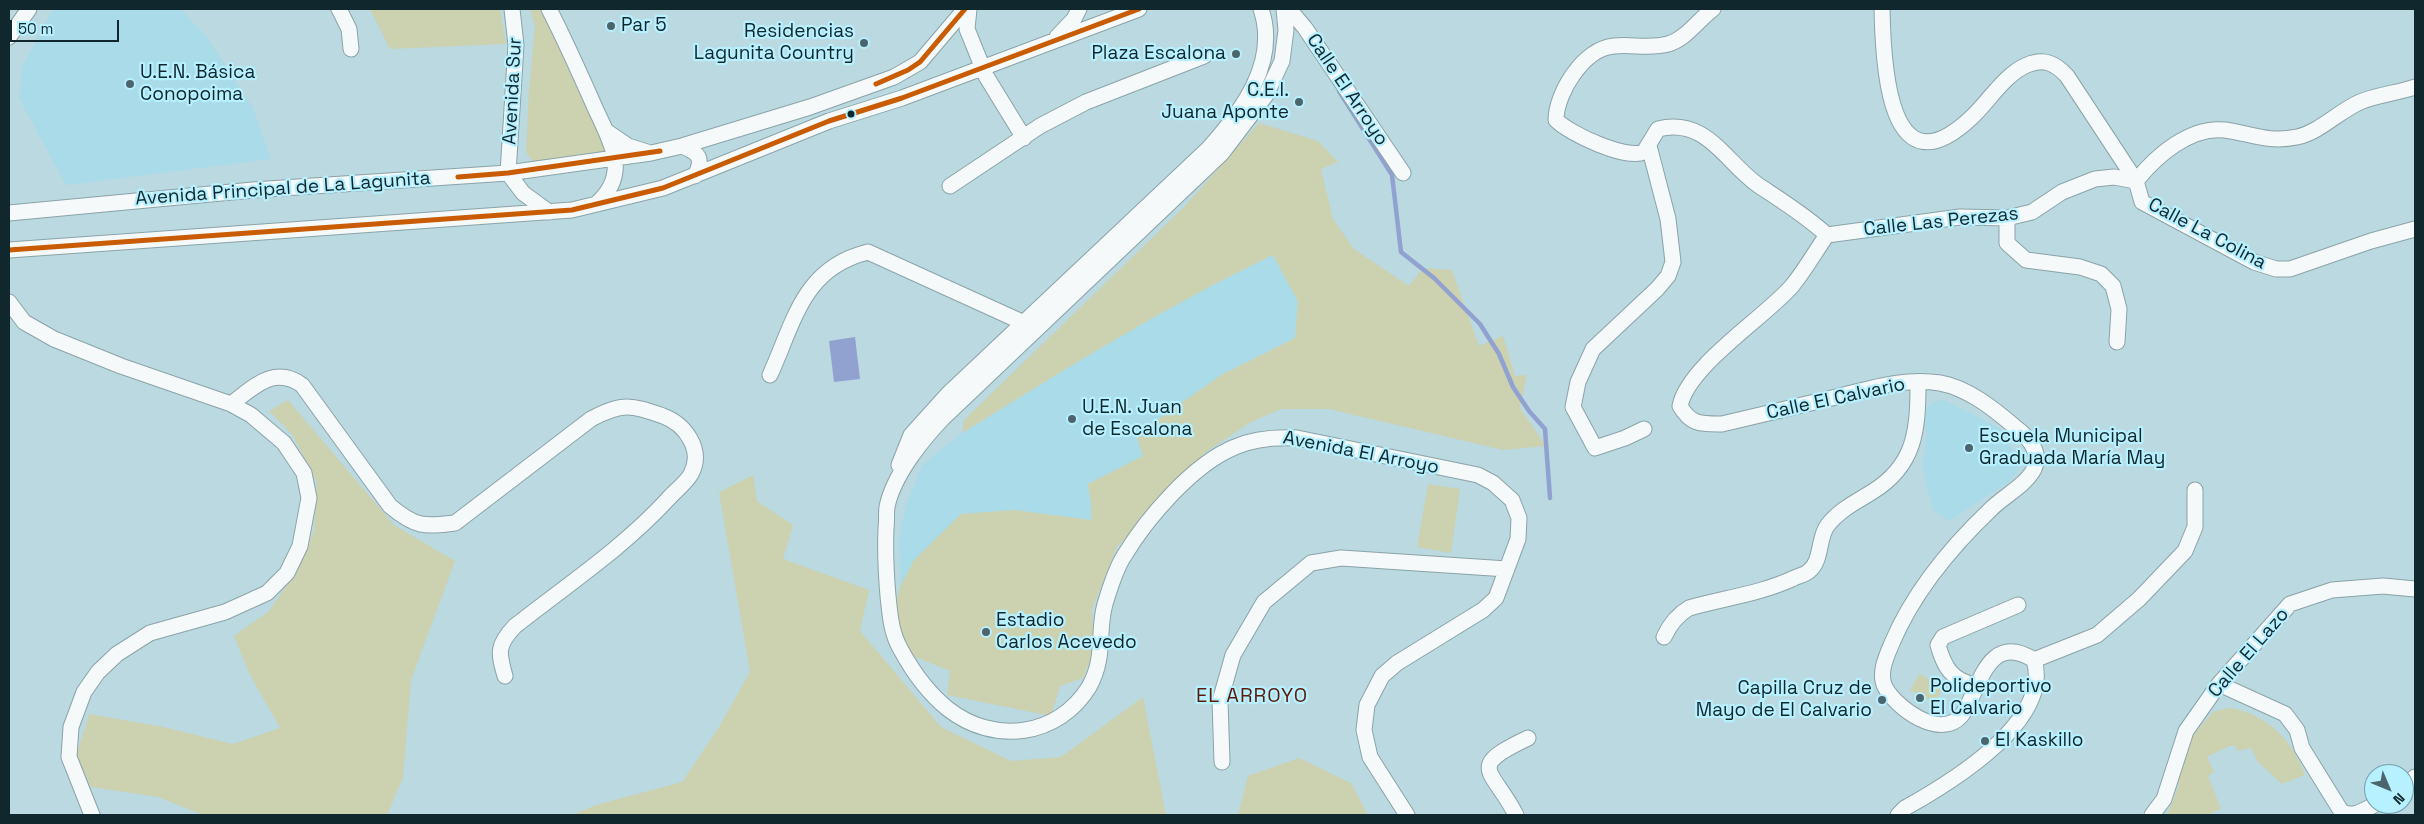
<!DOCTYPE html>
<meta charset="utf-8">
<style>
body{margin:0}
#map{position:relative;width:2424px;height:824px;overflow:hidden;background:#bad9e1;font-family:"Space Grotesk",sans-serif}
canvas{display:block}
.frame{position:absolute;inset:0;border:10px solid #10272d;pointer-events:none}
.north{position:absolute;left:2364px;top:764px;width:50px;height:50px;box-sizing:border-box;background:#b7f0ff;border:1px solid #74a0ab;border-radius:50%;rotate:135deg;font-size:14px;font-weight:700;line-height:20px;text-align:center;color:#10272d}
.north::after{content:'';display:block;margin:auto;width:18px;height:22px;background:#4c656c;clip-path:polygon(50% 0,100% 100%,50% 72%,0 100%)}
.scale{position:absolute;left:10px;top:20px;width:109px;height:22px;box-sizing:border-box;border:2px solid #10272d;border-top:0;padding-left:6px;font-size:15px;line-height:18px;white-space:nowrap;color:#10272d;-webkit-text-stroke:4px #b7f0ff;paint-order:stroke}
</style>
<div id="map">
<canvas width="2424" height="824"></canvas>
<div class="frame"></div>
<div class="north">N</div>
<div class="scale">50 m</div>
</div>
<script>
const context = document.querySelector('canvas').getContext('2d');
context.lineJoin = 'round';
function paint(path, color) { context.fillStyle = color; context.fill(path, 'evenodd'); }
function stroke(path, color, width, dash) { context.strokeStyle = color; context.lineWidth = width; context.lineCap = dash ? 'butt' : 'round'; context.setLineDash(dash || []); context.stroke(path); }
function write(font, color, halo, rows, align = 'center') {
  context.font = font + ' "Space Grotesk",sans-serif'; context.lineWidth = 4.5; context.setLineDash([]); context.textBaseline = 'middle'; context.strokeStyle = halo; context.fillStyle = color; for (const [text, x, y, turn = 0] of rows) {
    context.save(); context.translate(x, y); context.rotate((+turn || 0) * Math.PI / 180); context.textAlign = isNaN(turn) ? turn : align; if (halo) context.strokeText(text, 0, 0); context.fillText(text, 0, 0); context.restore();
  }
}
const built = new Path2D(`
 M56,9H181L207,37L252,106L271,159L66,185L19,98L23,65L51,13Z
 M1273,255L1298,302L1295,338L1221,375L1143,456L1088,484L1091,504V520L1014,510L961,514L901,585L899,540L906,505L923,464L962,433L1122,333L1204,288Z
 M1944,400L2001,429L2022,462L2011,480L1949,521L1933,510L1922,466L1927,434L1923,413L1933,402Z`);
const green = new Path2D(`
 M370,9H500L506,44L390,49Z
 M530,9H543L607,148L606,155L534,163L526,152L529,89L535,26Z
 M1259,123L1318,141L1338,162L1321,169L1333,219L1354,249L1409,286L1423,268L1452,270L1479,346L1503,336L1515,376L1527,375L1520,408L1546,446L1503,450L1329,409H1281L1249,423L1206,452L1117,547L1092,609L1095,649L1083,678L1060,686L1051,716L947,695L950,671L910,655L893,609L901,585L914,560L961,514L1014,510L1091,520V504L1088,484L1143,456L1136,435L1221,375L1295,338L1298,302L1273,255C1164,307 1064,370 962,433L964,420L1185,206Z
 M288,400L394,525L455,561L411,680L403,778L387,815H203L158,797L91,787L76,757L89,714L163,727L233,744L280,728L250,675L234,636L269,611L297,570L314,531L317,482L292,434L269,411Z
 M753,475L757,501L793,525L783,559L869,590L860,631L941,727L1011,761L1061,757L1143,697L1166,815H572L596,805L682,782L719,727L750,672L719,492Z
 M1428,484L1460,489L1451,553L1417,547Z
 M1919,674L1943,686L1935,703L1910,690Z
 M2231,708C2268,715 2292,740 2305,775L2282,784L2258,762L2251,748L2237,751L2236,746H2229L2207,757L2214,772L2208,776L2221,809L2207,815H2167L2178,787L2183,747L2214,711Z
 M1299,758L1351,783L1368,815H1238L1248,776Z`);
const water = new Path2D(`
 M855,337L860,379L834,382L829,341Z`);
const stream = new Path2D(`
 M1339,91L1392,175L1401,252L1434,278L1480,324L1499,354L1513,387L1529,411L1545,429L1550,498`);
const minor = new Path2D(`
 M339,9L349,29L351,49
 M549,9C566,42 581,76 596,110C603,125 613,144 615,160C617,178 609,193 596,204
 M969,9L967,29L986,76L1024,138
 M1284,9L1286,30L1282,61L1266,95L1222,153L943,418C922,440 893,476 887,507C886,514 887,521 886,528C885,552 886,573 888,596C890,615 891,633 901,650C913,672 928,693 948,709C994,745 1058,737 1089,687C1106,657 1097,632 1105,604C1110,588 1115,570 1124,556C1147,518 1193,464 1235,447C1255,438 1276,437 1297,438L1478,475L1493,483L1512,500L1519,518L1518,539L1496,598L1483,610L1397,663L1382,676L1367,705L1364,730L1370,757L1407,815
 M1289,9L1305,28L1403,173
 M1713,9C1698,20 1686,39 1668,44C1651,49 1631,44 1614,46C1584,48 1556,93 1556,120C1570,134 1626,160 1644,152L1658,129C1707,117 1725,162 1758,185C1782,201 1805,215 1827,235
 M1882,9C1883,63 1888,197 1972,117C1989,101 2005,74 2027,65C2044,58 2055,63 2067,76L2136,181L2142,202L2254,262L2276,269H2290L2371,241L2415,229
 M9,37L29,9
 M1057,37L1074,19L1079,9
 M606,131L628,146L647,152
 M682,146C699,153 704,158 695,176
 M508,173L516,45L512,9
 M508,173L523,193L549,212
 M2136,181C2156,156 2190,126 2225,130C2252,134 2269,143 2297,137C2320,132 2339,111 2360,102C2376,95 2398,93 2415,87
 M950,186L1040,126L1086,102L1204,56
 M9,213L253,190L508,173L651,153L682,146L810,107L894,77L920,62L965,9
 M2007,218V243L2026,260L2080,267L2101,274L2113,286L2119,309L2117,342
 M1827,235C1815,252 1805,270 1792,286C1764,318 1688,366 1680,406C1691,425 1701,424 1722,424C1760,415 1798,406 1836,397C1869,389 1905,377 1940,383C1968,388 1994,409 2015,427C2028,437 2042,452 2034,469C2026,485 2004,496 1991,509C1951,547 1914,591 1892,643C1887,655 1878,673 1885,687C1896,708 1940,740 1961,716C1979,695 1985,629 2034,660C2053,722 1948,784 1905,808L1898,815
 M1827,235L1960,217L2007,218L2032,212L2062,192L2095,179L2114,177L2136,181
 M9,250L572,210L663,188L829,121L902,98L1139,9
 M9,302L24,322L54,339L121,366L231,404L251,415L284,443L304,473L309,498L300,546L287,573L267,593L225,612L150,633L117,654L98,672L84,692L71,727L69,757L92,815
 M770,375C795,320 803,268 868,252L1033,327
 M231,404C254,387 274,365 302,385L390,506C415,527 424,527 455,523L591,419C623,402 631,405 663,416C685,424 704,450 691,474C686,483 675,491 668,499C623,548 567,585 515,626C497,645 498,652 505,676
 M1644,429L1625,438L1595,448L1573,407L1578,382L1593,349L1657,289L1668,276L1673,262L1668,219L1649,146
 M899,465L911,435L948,394L1208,149C1242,111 1279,62 1261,9
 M1664,637C1670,624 1677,615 1689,608C1724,598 1759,594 1792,579C1797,576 1805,575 1809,571C1822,561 1818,539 1827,526C1839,510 1856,502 1872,492C1916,465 1918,429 1918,382
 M2034,660L2097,635L2139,599L2185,551L2195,527V490
 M2219,684L2285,714L2297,730L2302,748L2341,811C2353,819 2364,810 2376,804
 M1976,685C1952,681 1944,667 1938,645L1943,637L2018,605
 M1222,762L1220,701L1233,655L1264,602L1311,563L1341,558L1507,569
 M2404,787L2415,777
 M1516,815C1492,768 1465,768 1528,738
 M2152,815L2164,799L2186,731L2219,684L2290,604L2332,590L2383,586L2415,589`);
const bus1 = new Path2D(`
 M876,84L908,70L920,62L965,9
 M458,177L508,173L660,151
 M9,250L572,210L663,188L829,121L902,98L1139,9`);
const markers = [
 [611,26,5,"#4c656c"],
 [864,43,5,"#4c656c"],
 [1236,54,5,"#4c656c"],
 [130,84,5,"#4c656c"],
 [1299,102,5,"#4c656c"],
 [851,114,4.5,"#10272d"],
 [1072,419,5,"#4c656c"],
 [1969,448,5,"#4c656c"],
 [986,632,5,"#4c656c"],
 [1920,698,5,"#4c656c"],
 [1882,700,5,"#4c656c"],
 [1985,741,5,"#4c656c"]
];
const poiNames = [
 ["Par 5",621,26],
 ["Residencias",854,32,"right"],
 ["Lagunita Country",854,54,"right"],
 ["Plaza Escalona",1226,54,"right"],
 ["U.E.N. Básica",140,73],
 ["Conopoima",140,95],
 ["C.E.I.",1289,91,"right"],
 ["Juana Aponte",1289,113,"right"],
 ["U.E.N. Juan",1082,408],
 ["de Escalona",1082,430],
 ["Escuela Municipal",1979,437],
 ["Graduada María May",1979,459],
 ["Estadio",996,621],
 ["Carlos Acevedo",996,643],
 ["Polideportivo",1930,687],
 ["El Calvario",1930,709],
 ["Capilla Cruz de",1872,689,"right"],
 ["Mayo de El Calvario",1872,711,"right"],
 ["El Kaskillo",1995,741]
];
const streetNames = [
 ["Calle El Arroyo",1347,90,56],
 ["Avenida Sur",513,91,-87],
 ["Avenida Principal de La Lagunita",283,189,-4],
 ["Calle Las Perezas",1941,222,-6],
 ["Calle La Colina",2207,234,28],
 ["Calle El Calvario",1836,399,-12],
 ["Avenida El Arroyo",1361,453,11],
 ["Calle El Lazo",2249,653,-49]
];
const neighbourhoodNames = [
 ["EL ARROYO",1252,697]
];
paint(built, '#a9dbe8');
paint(green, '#ccd1b0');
paint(water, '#91a2d0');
stroke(stream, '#91a2d0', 4.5);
stroke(minor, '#8aa3a8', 17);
stroke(minor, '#f5f9fa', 15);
stroke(bus1, '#c95b00', 5);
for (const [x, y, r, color] of markers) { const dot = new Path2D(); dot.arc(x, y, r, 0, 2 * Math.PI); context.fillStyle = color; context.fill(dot); stroke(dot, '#b7f0ff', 2); }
write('19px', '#10272d', '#b7f0ff', poiNames, 'left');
write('19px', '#10272d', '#b7f0ff', streetNames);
context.letterSpacing = '1px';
write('20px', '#5c1a08', '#b7f0ff', neighbourhoodNames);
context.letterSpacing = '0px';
</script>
